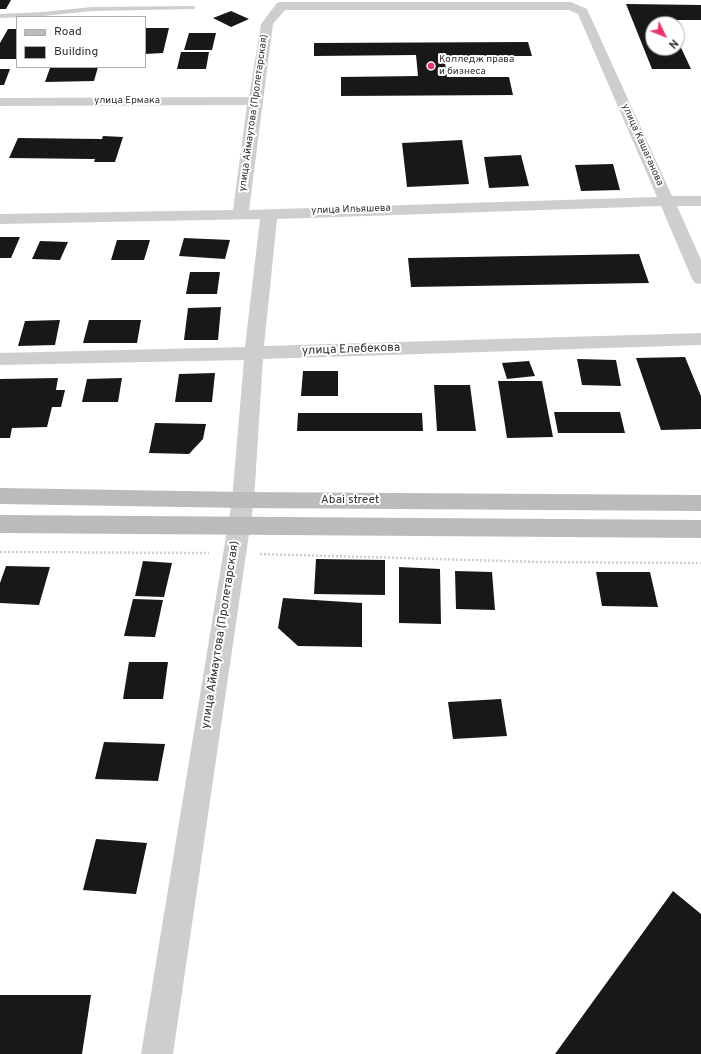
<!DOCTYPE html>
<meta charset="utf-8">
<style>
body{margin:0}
#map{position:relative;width:701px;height:1054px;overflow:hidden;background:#fff;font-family:Overpass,sans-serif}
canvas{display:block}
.legend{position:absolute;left:16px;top:16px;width:130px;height:52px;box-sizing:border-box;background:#fff;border:1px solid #adadad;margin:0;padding:5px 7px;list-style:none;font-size:12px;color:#313131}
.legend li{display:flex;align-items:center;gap:8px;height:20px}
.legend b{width:20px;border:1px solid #adadad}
.north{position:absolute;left:645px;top:16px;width:40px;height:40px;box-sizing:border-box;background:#fff;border:1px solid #adadad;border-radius:50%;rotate:133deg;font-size:11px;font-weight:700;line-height:16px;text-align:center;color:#313131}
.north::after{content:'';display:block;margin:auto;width:14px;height:18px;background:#e83468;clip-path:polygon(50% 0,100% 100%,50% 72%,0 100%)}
</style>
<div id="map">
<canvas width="701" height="1054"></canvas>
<ul class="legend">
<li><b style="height:5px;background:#bbb"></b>Road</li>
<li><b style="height:11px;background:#181818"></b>Building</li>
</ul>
<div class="north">N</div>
</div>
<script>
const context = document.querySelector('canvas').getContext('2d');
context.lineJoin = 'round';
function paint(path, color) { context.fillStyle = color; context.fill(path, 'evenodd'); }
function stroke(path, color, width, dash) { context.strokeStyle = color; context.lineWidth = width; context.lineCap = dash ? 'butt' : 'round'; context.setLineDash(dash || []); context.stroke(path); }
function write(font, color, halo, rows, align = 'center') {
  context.font = font + ' Overpass,sans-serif'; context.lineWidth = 4; context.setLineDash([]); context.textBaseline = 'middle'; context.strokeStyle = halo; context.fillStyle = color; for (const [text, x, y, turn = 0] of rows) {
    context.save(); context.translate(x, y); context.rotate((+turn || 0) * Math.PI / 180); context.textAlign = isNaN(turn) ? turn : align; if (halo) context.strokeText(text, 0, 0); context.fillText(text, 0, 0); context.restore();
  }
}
const building = new Path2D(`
 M0,0H11L6,9H0Z
 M626,4L701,5V20H669L670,24H653V48H677V39L691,69H652Z
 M231,11L249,19L231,27L213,18Z
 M146,28H169L163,53L145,54Z
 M8,29H17V59H0V43Z
 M189,33H216L212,50H184Z
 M528,42L532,56H444L447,77H509L513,95L341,96V77L418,76L416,55L314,56V43Z
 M181,52H209L206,69H177Z
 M98,67L94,81L45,82L50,68Z
 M0,69H10L4,85H0Z
 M103,136L123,137L115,162H94L95,159L9,158L18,138L102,139Z
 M462,140L469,184L407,187L402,143Z
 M521,155L529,186L489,188L484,157Z
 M613,164L620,190L581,191L575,165Z
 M0,237H20L11,258H0Z
 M184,238L230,240L225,259L179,256Z
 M117,240H150L144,260H111Z
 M40,241L68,242L60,260L32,259Z
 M639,254L649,283L411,287L408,258Z
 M190,272H220L217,294H186Z
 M221,307L218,340H184L188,308Z
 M60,320L55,345L18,346L25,321Z
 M89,320H141L137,343H83Z
 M685,357L701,396V429L661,430L636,358Z
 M577,359L616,360L621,386L582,385Z
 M529,361L535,376L507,379L502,363Z
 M303,371H338V396H301Z
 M215,373L212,402H175L179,374Z
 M58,378L56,390H65L61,407H52L47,427L12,428L10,438H0V379Z
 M122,378L118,402H82L87,379Z
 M498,381H542L553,437L507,438Z
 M434,385H470L476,431H437Z
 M554,412H620L625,433H558Z
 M298,413H422L423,431H297Z
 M155,423L206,424L203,439L189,454L149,453Z
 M316,559L385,560V595L314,594Z
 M143,561L172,563L164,597L135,596Z
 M6,566L50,567L39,605L0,603V583Z
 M399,567L440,569L441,624L399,623Z
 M455,571L492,572L495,610L456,609Z
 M596,572H650L658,607L602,606Z
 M283,598L362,603V647L298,646L278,628Z
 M133,599L163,600L155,637L124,636Z
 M129,662H168L163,699H123Z
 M501,699L507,736L453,739L448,702Z
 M104,742L165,744L158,781L95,779Z
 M96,839L147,843L136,894L83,890Z
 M673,891L701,914V1054H555Z
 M0,995H91L82,1054H0Z`);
const path = new Path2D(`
 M0,552L209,553
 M260,554L540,562L701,563`);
const lane = new Path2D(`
 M193,6L195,7V9L92,11L43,16L0,18V14L43,12L92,7Z`);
const street = new Path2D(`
 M281,2H571L587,9L672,196H701V206H677L701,260V284L695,283L692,279L661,206L277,219L264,346L701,333V345L263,359L254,500L173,1054H141L232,500L244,360L0,365V353L245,347L260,219L0,224V214L233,210L247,105L0,106V98L249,97L261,24L277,3ZM285,10H569L578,14L657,197L249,210L273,24Z`);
const secondary = new Path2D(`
 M0,488L243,492L701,495V511L243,508L0,504Z
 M0,515L701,520V538L0,533Z`);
const markers = [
 [431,66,4,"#e83468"]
];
const farPoinames = [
 ["Колледж права",439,60],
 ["и бизнеса",439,72]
];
const farStreetnames = [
 ["улица Ермака",127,101],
 ["улица Аймаутова (Пролетарская)",254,113,-82],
 ["улица Кашаганова",642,145,66],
 ["улица Ильяшева",351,210,-2]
];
const streetNames = [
 ["улица Елебекова",351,350,-2],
 ["Abai street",350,501],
 ["улица Аймаутова (Пролетарская)",221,635,-81]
];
paint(building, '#181818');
stroke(path, '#cecece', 2.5, [2, 2]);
paint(lane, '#cecece');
paint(street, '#cecece');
paint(secondary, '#bbb');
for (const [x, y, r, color] of markers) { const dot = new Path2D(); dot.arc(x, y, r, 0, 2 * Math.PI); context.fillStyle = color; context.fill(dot); stroke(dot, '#fff', 1.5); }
write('10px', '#313131', '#fff', farPoinames, 'left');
write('10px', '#313131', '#fff', farStreetnames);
write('12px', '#313131', '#fff', streetNames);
</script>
